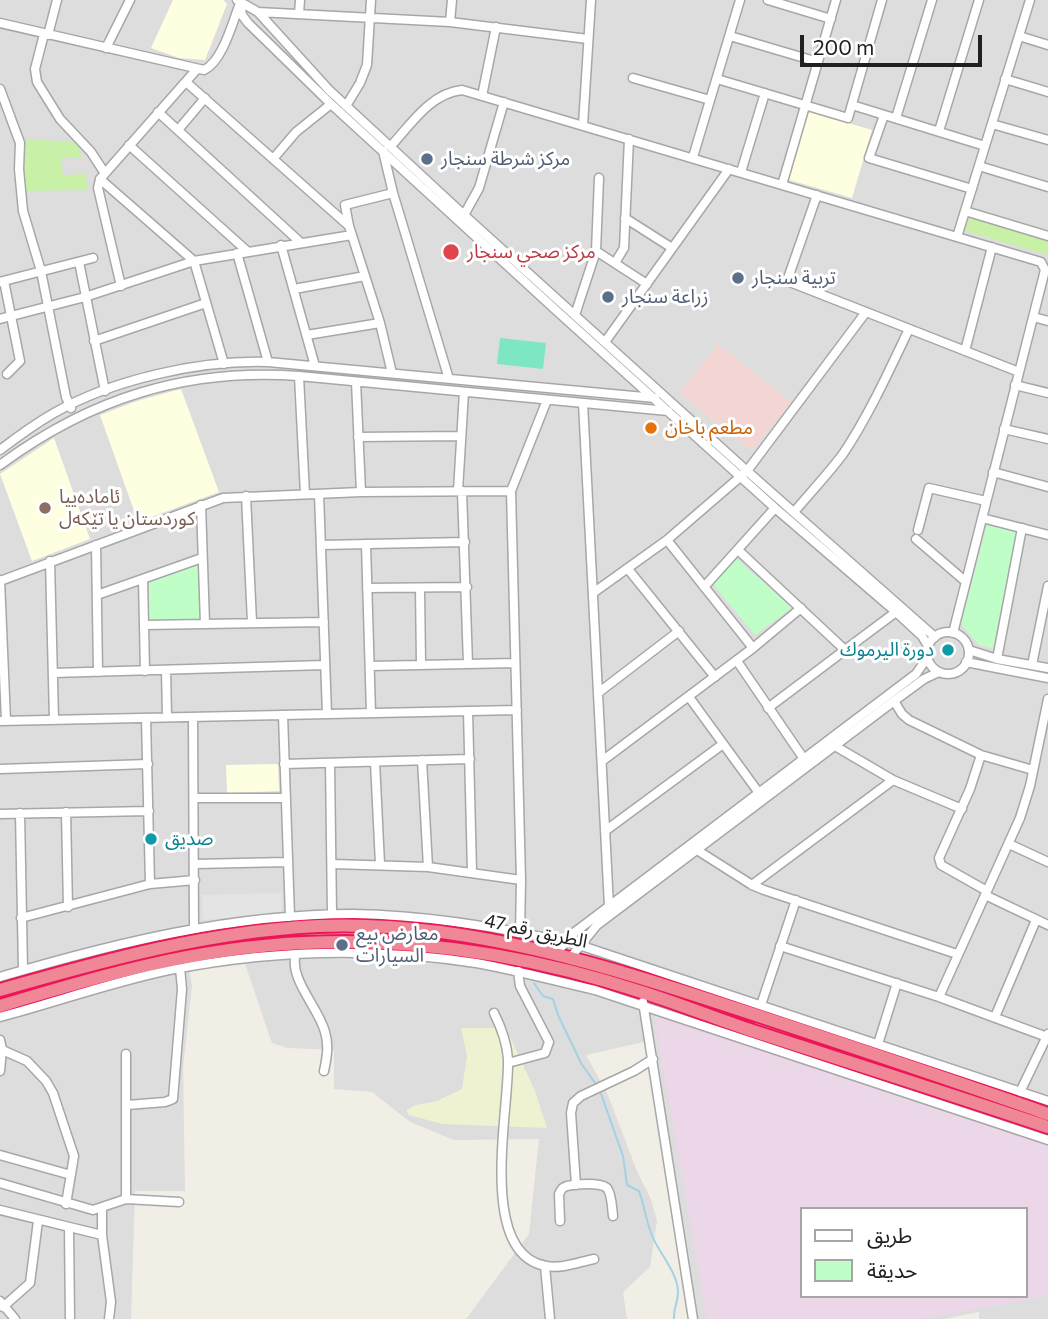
<!DOCTYPE html>
<meta charset="utf-8">
<style>
body{margin:0}
#map{position:relative;width:1048px;height:1319px;overflow:hidden;background:#f1eee6;font-family:Commissioner,"Noto Sans Arabic",sans-serif}
canvas{display:block}
.legend{position:absolute;left:800px;top:1207px;width:228px;height:91px;box-sizing:border-box;background:#fff;border:2px solid #a6a6a6;margin:0;padding:9px 12px;list-style:none;font-size:21px;color:#202020}
.legend li{display:flex;align-items:center;gap:14px;height:35px}
.legend b{width:35px;border:2px solid #a6a6a6}
.scale{position:absolute;left:800px;top:35px;width:182px;height:32px;box-sizing:border-box;border:4px solid #202020;border-top:0;padding-left:9px;font-size:21px;line-height:24px;white-space:nowrap;color:#202020;-webkit-text-stroke:5px #fff;paint-order:stroke}
</style>
<div id="map">
<canvas width="1048" height="1319"></canvas>
<ul class="legend">
<li><b style="height:9px;background:#fff"></b>طريق</li>
<li><b style="height:19px;background:#c0fec7"></b>حديقة</li>
</ul>
<div class="scale">200 m</div>
</div>
<script>
const context = document.querySelector('canvas').getContext('2d');
context.lineJoin = 'round';
function paint(path, color) { context.fillStyle = color; context.fill(path, 'evenodd'); }
function stroke(path, color, width, dash) { context.strokeStyle = color; context.lineWidth = width; context.lineCap = dash ? 'butt' : 'round'; context.setLineDash(dash || []); context.stroke(path); }
function write(font, color, halo, rows, align = 'center') {
  context.font = font + ' Commissioner,"Noto Sans Arabic",sans-serif'; context.lineWidth = 6; context.setLineDash([]); context.textBaseline = 'middle'; context.strokeStyle = halo; context.fillStyle = color; for (const [text, x, y, turn = 0] of rows) {
    context.save(); context.translate(x, y); context.rotate((+turn || 0) * Math.PI / 180); context.textAlign = isNaN(turn) ? turn : align; if (halo) context.strokeText(text, 0, 0); context.fillText(text, 0, 0); context.restore();
  }
}
const residential = new Path2D(`
 M0,0H1048V1319H979V1312L944,1319H695L648,1041L586,1055L607,1093L637,1171L651,1199L657,1221L650,1267L623,1292L627,1319H466L529,1234L539,1139L454,1140L410,1122L372,1092L334,1089V1050L288,1048L272,1043L245,964L213,960L212,937L185,944L192,986L183,1068L185,1191H135L131,1319H0ZM801,1209H1025V1296H801Z`);
const commercial = new Path2D(`
 M718,344L791,402L752,451L679,393Z`);
const industrial = new Path2D(`
 M650,995L1048,1126V1296L924,1319H707ZM801,1209H1025V1296H801Z`);
const education = new Path2D(`
 M173,0H223L227,4L205,60L179,58L151,48Z
 M807,111L872,130L852,198L786,179Z
 M181,389L219,492L138,522L100,415L137,401Z
 M54,438L90,539L32,561L0,474Z
 M278,764L279,791L227,793L226,765Z`);
const farmland = new Path2D(`
 M461,1028H506L535,1091L547,1128L442,1124L409,1115L406,1110L416,1105L437,1101L462,1089L467,1056Z`);
const grass = new Path2D(`
 M22,139L77,142L82,157L61,158L63,175L85,174L88,190L24,191Z
 M970,217L1048,240V255L965,231Z`);
const park = new Path2D(`
 M987,525L1017,532L993,648L979,645L961,624Z
 M737,559L792,608L755,635L713,584Z
 M200,564L201,620H149V581Z`);
const pitch = new Path2D(`
 M500,338L546,343L543,369L497,364Z`);
const parking = new Path2D(`
 M282,893V913L203,920L202,895Z
 M334,928L461,935L460,965L358,961L271,953L224,954L221,937Z`);
const stream = new Path2D(`
 M534,983L543,996L553,999L558,1015L581,1063L597,1086
 M600,1091L623,1156L627,1185L639,1191C644,1205 646,1220 651,1233C657,1251 678,1272 678,1292C678,1302 673,1309 674,1319`);
const minor = new Path2D(`
 M237,0L258,12L329,90L464,215L747,471L935,637
 M768,0L831,19
 M240,3L242,15L248,23L331,104L558,312L775,508L896,612L922,636L928,646
 M258,12L450,22L588,39
 M299,14L300,0
 M450,22L452,0
 M0,23L204,70C222,62 232,24 239,6
 M44,34L35,69L37,82L60,119L91,152L104,172
 M48,35L57,0
 M730,36L818,62
 M1019,36L1048,45
 M106,48L130,0
 M197,69L100,179L194,261L224,364
 M633,78L710,100
 M717,79L848,118L882,0
 M1005,79L1048,92
 M186,82L349,226
 M0,89L20,143L19,169L23,211L41,271L66,397L71,408
 M482,96L496,27
 M852,105L985,146
 M346,106L360,83L367,65L371,0
 M158,112L300,242
 M884,115L869,158L972,189
 M896,118L932,0
 M992,124L1048,140
 M583,125L591,0
 M178,130L205,98
 M939,131L979,0
 M129,145L247,251
 M391,146C411,124 431,93 462,90L1041,262L1045,270L953,633
 M383,151L393,193L449,379
 M693,157L740,0
 M273,159L296,132L331,104
 M979,166L1048,187
 M741,172L765,93
 M100,179L98,188L121,286
 M782,185L836,0
 M817,195L787,281L1019,372
 M965,211L1048,236
 M464,215L479,188L504,102
 M625,218L672,248
 M957,237L1030,0
 M281,245L315,366
 M596,251L647,284
 M237,253L268,362
 M79,262L105,391
 M615,263L624,248L629,139
 M4,281L20,361L7,374
 M0,282L93,258
 M294,289L365,276
 M575,315L596,251L599,178
 M1033,317L1048,321
 M0,319L85,297L194,261L352,235
 M307,335L380,323
 M94,341L206,303
 M605,342L729,169
 M965,351L992,247
 M392,373L380,323L349,226L345,205L393,193
 M299,376L305,494
 M356,382L361,492
 M1015,385L1048,393
 M583,403L609,906
 M1004,429L1048,439
 M358,437L461,436
 M0,450C17,437 35,424 54,413C114,379 200,360 268,362L655,398
 M0,465C91,398 186,368 299,376L668,411
 M993,472L1048,487
 M458,491L464,392
 M462,491L468,664
 M319,494L327,714
 M246,496L252,622
 M201,505L205,624
 M794,512C810,493 828,474 843,454C869,415 889,371 909,329
 M982,518L1048,535
 M918,530L929,488L986,501
 M916,539L965,581
 M667,540L753,648
 M366,544L371,713
 M96,545L98,672
 M321,545L465,542
 M738,550L845,650L896,612
 M50,561L54,720
 M628,569L715,677
 M143,579L145,671
 M0,580L6,721
 M0,581L223,498L361,492L511,491
 M704,587L775,508
 M367,588L467,587
 M420,588L421,665
 M593,593L667,540L747,471L866,312
 M97,595L202,558
 M144,625L324,622
 M927 653a21 21 0 1 1 42 0a21 21 0 1 1-42 0Z
 M969,650L997,659L1048,668
 M997,659L1022,528
 M737,661L806,762
 M966,662L1048,678
 M1032,665L1048,586
 M370,666L515,663
 M166,670L167,717
 M53,673L325,665
 M598,693L679,631
 M689,697L759,793
 M894,701L902,714L909,720L981,755L1033,770
 M768,708L845,650
 M468,711L472,872
 M283,715L290,917
 M193,717L194,929
 M146,718L150,884
 M0,721L517,710
 M835,746L893,780L962,809
 M981,755L970,789L939,858L941,865L987,891
 M422,760L428,867
 M602,761L753,648L801,608
 M375,762L380,864
 M330,763L332,914
 M284,764L470,759
 M0,769L148,764
 M195,798H285
 M66,812L68,907
 M20,813L23,970
 M0,814L149,811
 M605,831L723,744
 M1009,844L1048,862
 M697,850L752,885L764,890L957,954
 M195,864L287,862
 M333,864L428,867L521,880
 M752,885L893,780
 M985,895L1048,925
 M21,918L150,884L195,880
 M520,933L521,880L511,491L547,400
 M780,946L939,997L1047,1037
 M556,953L575,932L916,674L927,658
 M296,954C288,978 319,1008 325,1032C329,1045 327,1057 324,1071
 M571,957L597,925L894,701L924,679L939,672
 M0,977C115,943 233,914 353,914C429,915 505,928 579,945L1048,1101
 M939,997L1020,818L1030,786L1048,699
 M643,1002L693,1319
 M761,1005L796,900
 M494,1013C501,1027 507,1043 508,1059C510,1107 476,1254 546,1266C562,1269 579,1262 594,1259
 M0,1017C56,1002 112,982 169,970C270,950 374,947 476,963C516,970 555,981 595,990L1048,1140
 M995,1017L1036,920
 M0,1040L2,1049L0,1071
 M878,1044L897,983
 M0,1049L27,1061L46,1081L53,1093L74,1156L66,1204
 M508,1063L545,1053L549,1042L520,986L518,971
 M1020,1092L1048,1034
 M127,1105L165,1102L173,1099L182,989L180,968
 M0,1155L71,1175
 M0,1183L93,1210L126,1199L179,1202
 M576,1185L571,1113L573,1103L581,1096L634,1071L653,1059
 M126,1199V1054
 M102,1208V1235L111,1302L109,1319
 M0,1210L102,1235
 M560,1221L559,1194C562,1189 561,1188 567,1186C575,1184 600,1182 607,1188C612,1194 612,1209 613,1216
 M69,1228L70,1319
 M545,1266L550,1319
 M0,1301L15,1319
 M3,1307L30,1283L38,1221`);
const highway = new Path2D(`
 M0,990C105,960 210,931 319,926C472,920 616,969 759,1016C856,1048 952,1080 1048,1114
 M0,1006C102,975 196,948 303,943C418,937 536,957 645,993C682,1005 717,1019 753,1031C852,1063 950,1094 1048,1127`);
const markers = [
 [427,159,7,"#5c6f8a"],
 [451,252,9,"#e0444e"],
 [738,278,7,"#5c6f8a"],
 [608,297,7,"#5c6f8a"],
 [651,428,7,"#e8710a"],
 [45,508,7,"#8d6e63"],
 [948,650,7,"#0f9aa8"],
 [151,839,7,"#0f9aa8"],
 [342,945,7,"#5c6f8a"]
];
const serviceNames = [
 ["مركز شرطة سنجار",441,159],
 ["تربية سنجار",752,278],
 ["زراعة سنجار",622,297],
 ["معارض بيع",356,934],
 ["السيارات",356,956]
];
const healthNames = [
 ["مركز صحي سنجار",467,252]
];
const foodNames = [
 ["مطعم باخان",665,428]
];
const educationNames = [
 ["ئامادەییا",59,497],
 ["کوردستان یا تێکەل",59,519]
];
const cultureNames = [
 ["دورة اليرموك",934,650],
 ["صديق",165,839,"left"]
];
const streetNames = [
 ["الطريق رقم 47",536,931,12]
];
paint(residential, '#dedddd');
paint(commercial, '#f3d6d4');
paint(industrial, '#ebd7e7');
paint(education, '#feffe1');
paint(farmland, '#eef2d0');
paint(grass, '#c8f0a7');
paint(park, '#c0fec7');
paint(pitch, '#7de7c3');
paint(parking, '#e4e4e4');
stroke(stream, '#a2d2e3', 2);
stroke(minor, '#a7a7a7', 11);
stroke(highway, '#ec1657', 16);
stroke(minor, '#fff', 8);
stroke(highway, '#ef8796', 12);
for (const [x, y, r, color] of markers) { const dot = new Path2D(); dot.arc(x, y, r, 0, 2 * Math.PI); context.fillStyle = color; context.fill(dot); stroke(dot, '#fff', 2.5); }
write('19px', '#4e5e75', '#fff', serviceNames, 'left');
write('19px', '#be3a42', '#fff', healthNames, 'left');
write('19px', '#c56008', '#fff', foodNames, 'left');
write('19px', '#785e54', '#fff', educationNames, 'left');
write('19px', '#0d838f', '#fff', cultureNames, 'right');
write('19px', '#202020', '#fff', streetNames);
</script>
